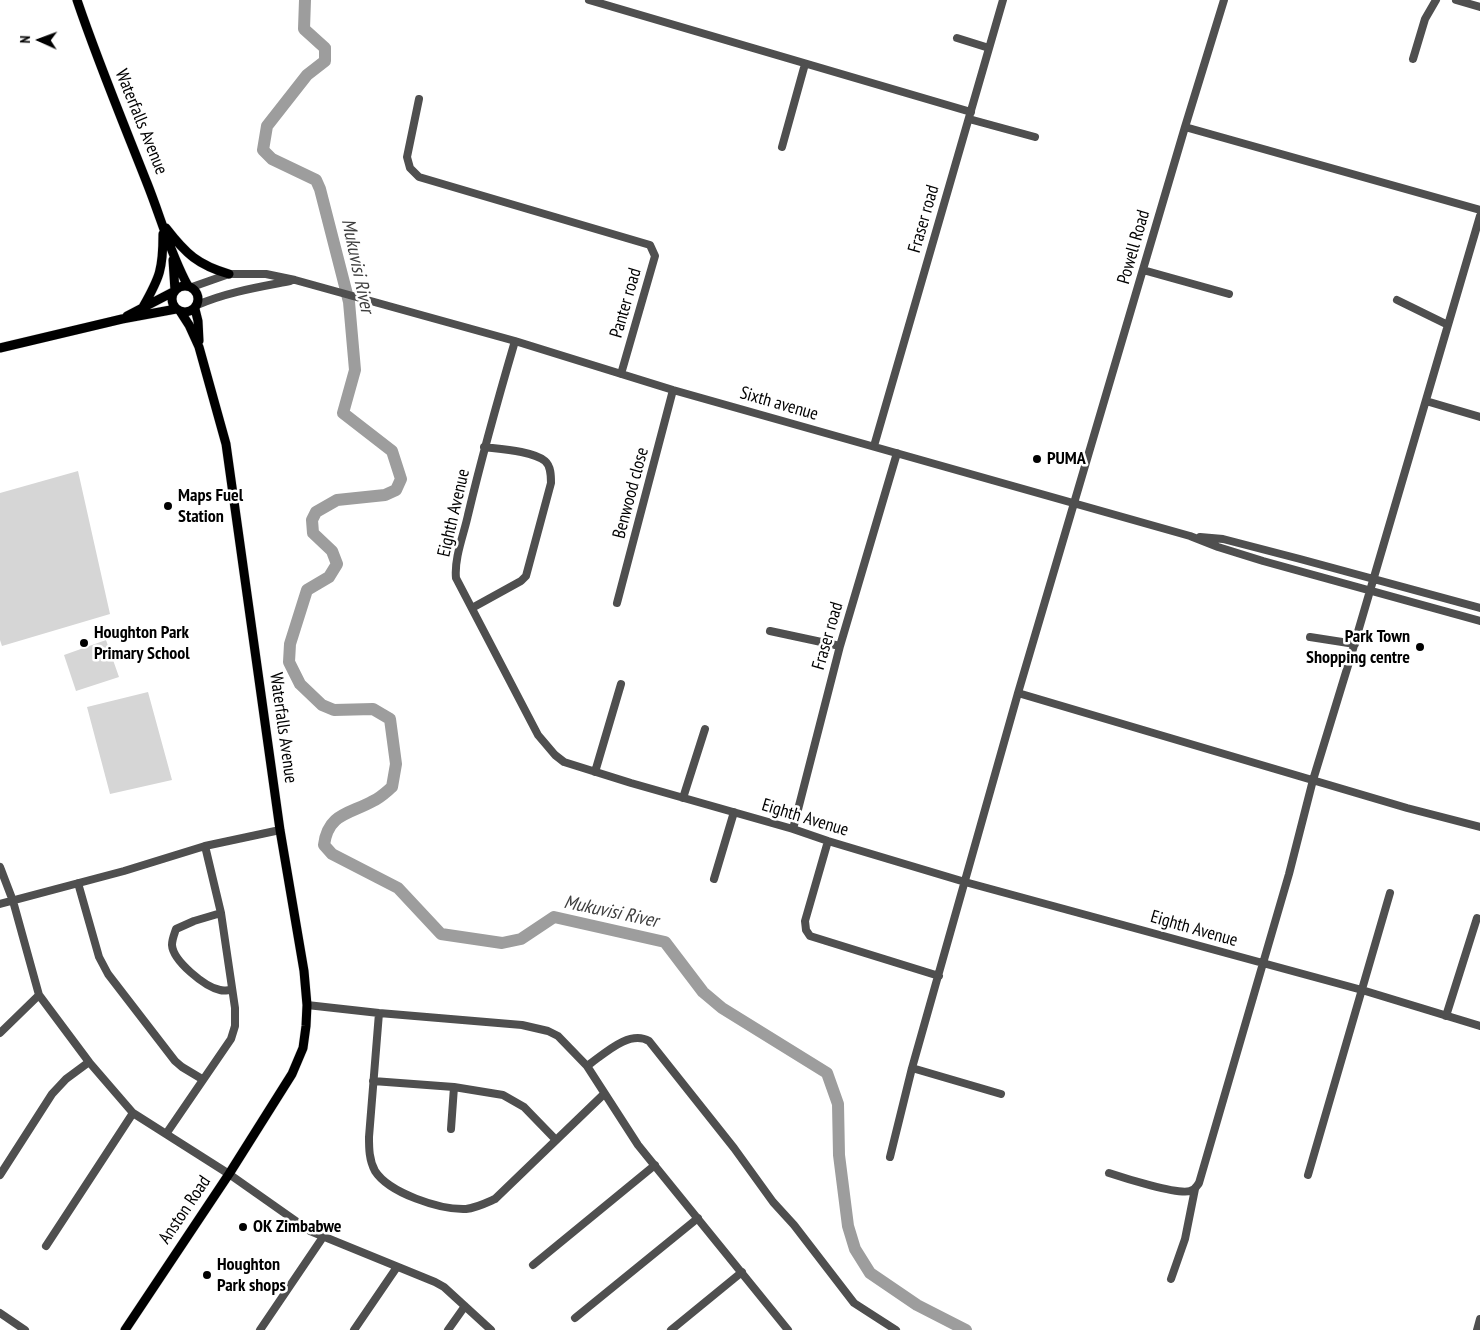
<!DOCTYPE html>
<style>
body{margin:0}
#map{position:relative;width:1480px;height:1330px;overflow:hidden;background:#fff;font-family:"PT Sans Narrow",sans-serif}
canvas{display:block}
.north{position:absolute;left:15px;top:15px;width:50px;height:50px;-webkit-text-stroke:4px #fff;paint-order:stroke;rotate:272deg;font-size:14px;font-weight:700;line-height:20px;text-align:center;color:#000}
.north::after{content:'';display:block;margin:auto;width:18px;height:22px;background:#000;clip-path:polygon(50% 0,100% 100%,50% 72%,0 100%)}
</style>
<div id="map">
<canvas width="1480" height="1330"></canvas>
<div class="north">N</div>
</div>
<script>
const context = document.querySelector('canvas').getContext('2d');
context.lineJoin = 'round';
function paint(path, color) { context.fillStyle = color; context.fill(path, 'evenodd'); }
function stroke(path, color, width, dash) { context.strokeStyle = color; context.lineWidth = width; context.lineCap = dash ? 'butt' : 'round'; context.setLineDash(dash || []); context.stroke(path); }
function write(font, color, halo, rows, align = 'center') {
  context.font = font + ' "PT Sans Narrow",sans-serif'; context.lineWidth = 5; context.setLineDash([]); context.textBaseline = 'middle'; context.strokeStyle = halo; context.fillStyle = color; for (const [text, x, y, turn = 0] of rows) {
    context.save(); context.translate(x, y); context.rotate((+turn || 0) * Math.PI / 180); context.textAlign = isNaN(turn) ? turn : align; if (halo) context.strokeText(text, 0, 0); context.fillText(text, 0, 0); context.restore();
  }
}
const green = new Path2D(`
 M78,471L110,614L2,646L0,640V493Z
 M106,640L119,677L76,691L64,655Z
 M148,692L172,780L110,794L87,707Z`);
const river = new Path2D(`
 M305,0L304,29L325,48V61L307,75L267,126L263,150L272,159L316,180L320,189L349,302L355,370L343,413L392,451L401,479L396,490L385,495L337,500L316,512L312,520L313,533L332,551L337,564L329,577L307,590L290,644L289,662L300,684L322,705L334,710L373,709L390,719L396,764L392,787C386,792 380,798 373,801C350,814 328,813 324,845L332,854L398,888L441,934L502,943L521,939L554,917L665,942L703,992L722,1008L827,1073L838,1104L839,1155L848,1226L855,1249L870,1273L917,1305L966,1330`);
const minor = new Path2D(`
 M589,0L971,112
 M1456,0L1480,7
 M957,38L989,48
 M1413,59L1425,19L1436,0
 M419,99L407,157L410,168L419,177L650,245L655,256L621,374
 M969,119L1035,137
 M1185,127L1480,210
 M782,147L805,64
 M1143,270L1229,294
 M192,287L229,274H266L295,280L515,341L673,390L1190,536L1218,547L1263,561L1480,621
 M1397,300L1448,325
 M197,305C227,292 259,287 290,281
 M515,341C498,399 482,456 468,515C464,534 454,558 456,578L538,735L555,755L564,762L631,783L793,829L828,841L965,882L1362,990L1480,1026
 M1426,401L1480,417
 M874,446L1003,0
 M1200,537L1223,539L1300,559L1480,608
 M617,603L673,390
 M472,608L521,581L526,576L551,483C551,476 551,466 545,461C533,451 500,449 484,447
 M770,631L840,646
 M1310,637L1355,644
 M1018,693L1407,808L1480,827
 M595,772L621,684
 M683,798L705,729
 M793,829L840,646L897,453
 M828,841L805,921L806,930L810,936L939,976
 M0,867L13,901L39,995L89,1062L133,1113L229,1174L310,1231L435,1282L444,1287L491,1330
 M714,879L734,812
 M78,883L99,957L108,974L175,1061L182,1067L202,1079
 M0,904L124,871L205,846L280,830
 M221,913L194,921L176,929C174,935 172,939 172,945C173,961 205,987 220,990C224,991 228,990 232,990
 M307,1005L379,1013L522,1025L548,1031L558,1036L587,1066L638,1145L788,1330
 M379,1013L369,1137C369,1148 369,1160 375,1171C389,1193 440,1210 466,1209C476,1208 486,1203 495,1199L604,1094
 M1446,1016L1477,918
 M0,1033L39,995
 M587,1066C603,1055 629,1029 649,1041L734,1148L773,1202L794,1225L854,1303L896,1330
 M912,1068L1001,1094
 M373,1081L454,1087L503,1095L524,1107L555,1139
 M451,1129L454,1087
 M166,1134L231,1039L235,1026V1008L221,913L205,846
 M890,1157L912,1068L1018,693L1185,127L1224,0
 M1109,1173C1124,1178 1178,1195 1190,1191C1195,1190 1196,1187 1199,1183L1289,874L1313,780L1350,659L1480,216
 M0,1175L52,1094L66,1079L89,1062
 M1308,1175L1390,893
 M46,1246L133,1113
 M533,1265L655,1165
 M1171,1279L1185,1239L1195,1189
 M0,1313L25,1330
 M575,1318L698,1218
 M260,1330L323,1237
 M354,1330L397,1267
 M448,1330L465,1306
 M671,1330L742,1272
 M1477,1330L1480,1319`);
const major = new Path2D(`
 M77,0C98,62 123,122 147,183C161,218 170,253 188,286
 M166,228C186,254 198,265 229,274
 M173,260L175,291
 M172 299a13 13 0 1 1 26 0a13 13 0 1 1-26 0Z
 M143,307C160,277 163,269 163,234
 M195,309L198,321L199,341
 M127,316L173,292
 M0,348L122,319L176,309
 M125,1330L229,1174L292,1074L303,1048L306,1026L307,1005L304,971L280,830L226,444L199,347L189,325L180,311`);
const markers = [
 [1037,459,5,"#000"],
 [168,506,5,"#000"],
 [84,643,5,"#000"],
 [1420,647,5,"#000"],
 [243,1227,5,"#000"],
 [207,1275,5,"#000"]
];
const streetNames = [
 ["Waterfalls Avenue",141,122,68],
 ["Fraser road",924,219,-74],
 ["Powell Road",1134,247,-74],
 ["Panter road",626,303,-74],
 ["Sixth avenue",779,404,16],
 ["Benwood close",631,493,-75],
 ["Eighth Avenue",454,513,-77],
 ["Fraser road",828,636,-74],
 ["Waterfalls Avenue",283,728,82],
 ["Eighth Avenue",805,818,17],
 ["Eighth Avenue",1194,929,16],
 ["Anston Road",185,1210,-56]
];
const poiNames = [
 ["PUMA",1047,459],
 ["Maps Fuel",178,496],
 ["Station",178,517],
 ["Houghton Park",94,633],
 ["Primary School",94,654],
 ["Park Town",1410,637,"right"],
 ["Shopping centre",1410,658,"right"],
 ["OK Zimbabwe",253,1227],
 ["Houghton",217,1265],
 ["Park shops",217,1286]
];
const waterNames = [
 ["Mukuvisi River",357,266,78],
 ["Mukuvisi River",611,912,12]
];
paint(green, '#d6d6d6');
stroke(river, '#9d9d9d', 12);
stroke(major, '#dbdbdb', 10);
stroke(minor, '#4f4f4f', 8);
stroke(major, '#000', 9);
for (const [x, y, r, color] of markers) { const dot = new Path2D(); dot.arc(x, y, r, 0, 2 * Math.PI); context.fillStyle = color; context.fill(dot); stroke(dot, '#fff', 2); }
write('18px', '#000', '#fff', streetNames);
write('bold 18px', '#000', '#fff', poiNames, 'left');
write('italic 19px', '#3e3e3e', '#fff', waterNames);
</script>
